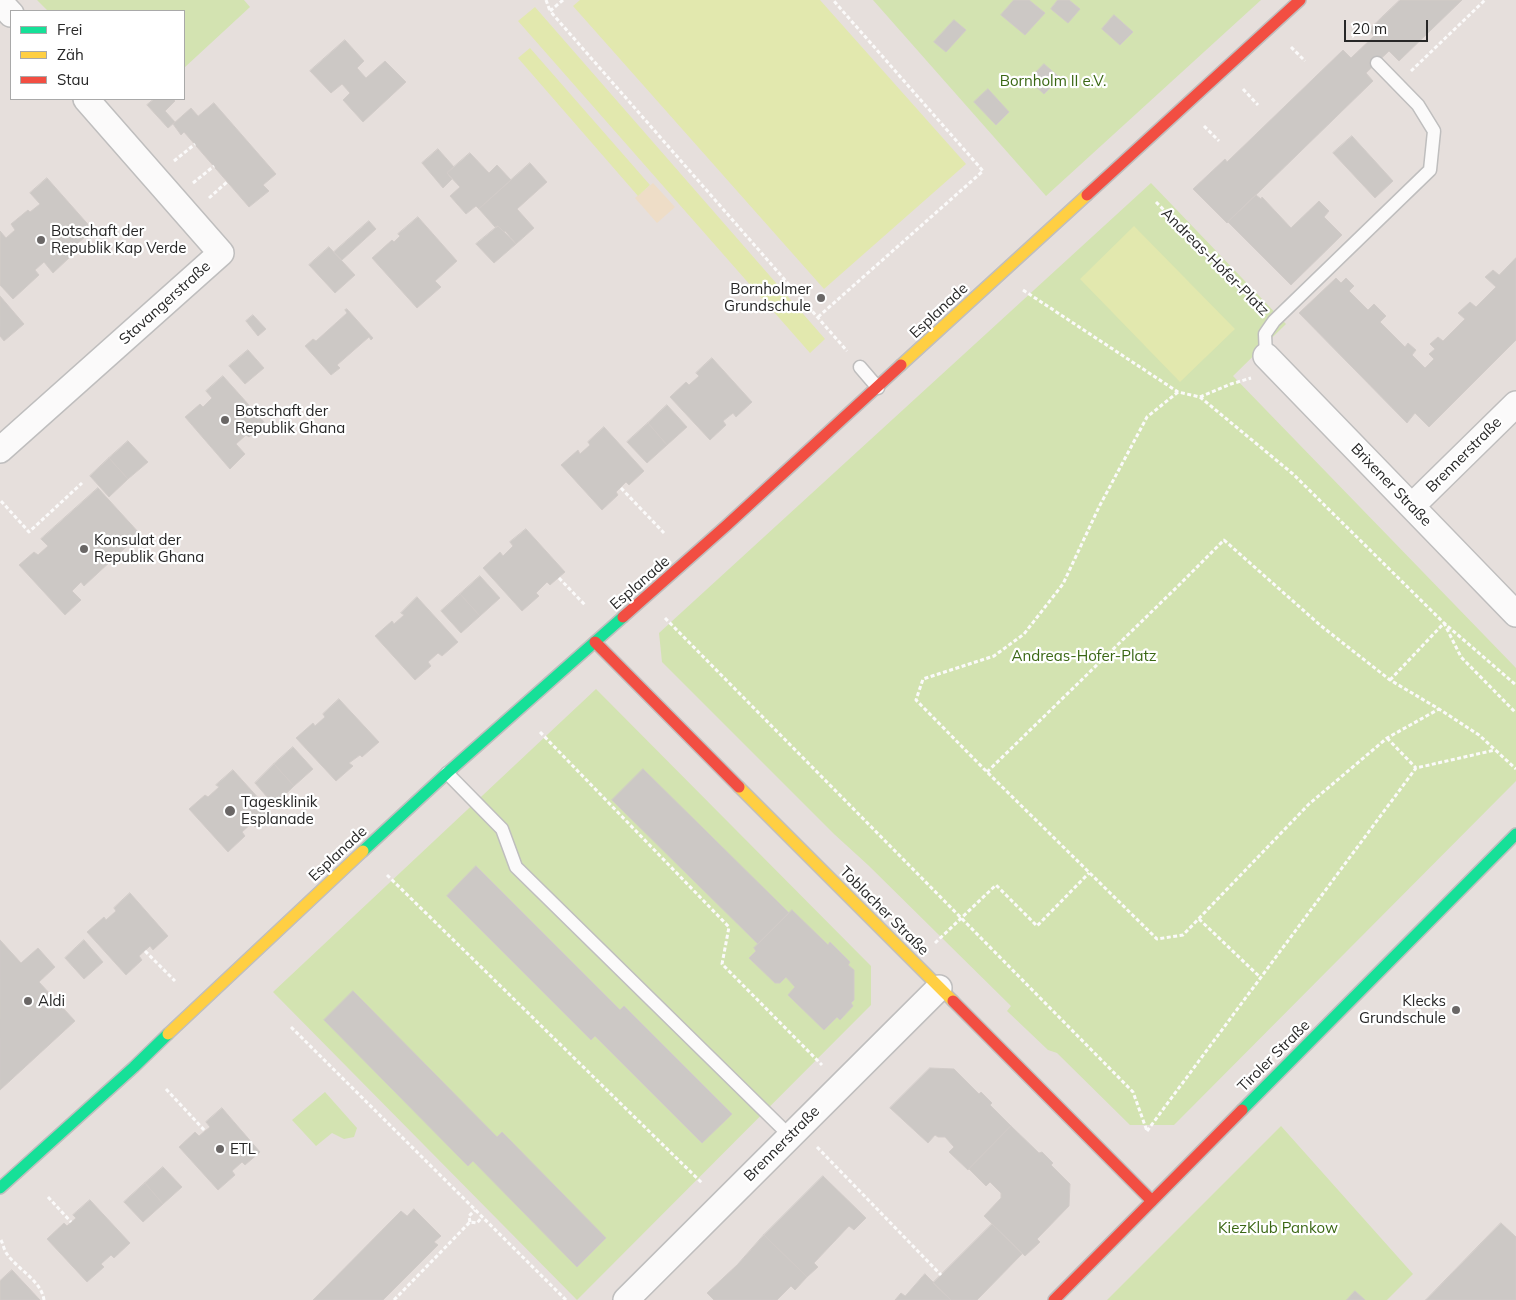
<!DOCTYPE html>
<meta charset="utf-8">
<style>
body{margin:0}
#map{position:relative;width:1516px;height:1300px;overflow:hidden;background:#e6dfdc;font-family:Mulish,sans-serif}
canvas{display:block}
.legend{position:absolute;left:10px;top:10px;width:175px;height:90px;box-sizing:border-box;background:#fff;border:1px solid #a9a9a9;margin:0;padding:6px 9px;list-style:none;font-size:15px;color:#272727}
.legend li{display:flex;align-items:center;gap:10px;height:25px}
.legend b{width:25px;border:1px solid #a9a9a9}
.scale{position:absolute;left:1344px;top:20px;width:84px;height:22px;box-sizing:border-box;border:2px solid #272727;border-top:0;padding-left:6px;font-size:15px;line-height:18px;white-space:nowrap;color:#272727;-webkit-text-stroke:4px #fff;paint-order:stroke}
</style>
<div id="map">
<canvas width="1516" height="1300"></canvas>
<ul class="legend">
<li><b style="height:6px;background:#16e098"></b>Frei</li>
<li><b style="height:6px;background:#ffcf43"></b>Zäh</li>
<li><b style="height:6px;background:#f24e42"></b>Stau</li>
</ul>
<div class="scale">20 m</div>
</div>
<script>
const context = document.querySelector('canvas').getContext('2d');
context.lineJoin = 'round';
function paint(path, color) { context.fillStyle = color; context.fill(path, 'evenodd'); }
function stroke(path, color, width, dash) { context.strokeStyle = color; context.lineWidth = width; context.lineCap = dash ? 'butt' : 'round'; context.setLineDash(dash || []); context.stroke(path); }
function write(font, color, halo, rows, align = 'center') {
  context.font = font + ' Mulish,sans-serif'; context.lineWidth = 4.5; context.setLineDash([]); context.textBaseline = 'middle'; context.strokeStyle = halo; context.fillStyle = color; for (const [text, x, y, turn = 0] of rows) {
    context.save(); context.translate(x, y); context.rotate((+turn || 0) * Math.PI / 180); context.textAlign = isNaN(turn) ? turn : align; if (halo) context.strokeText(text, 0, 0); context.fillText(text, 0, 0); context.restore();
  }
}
const green = new Path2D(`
 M37,0H244L250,7L184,68V11H48Z
 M873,0H1261L1046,196Z
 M1151,183L1286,324L1233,376L1516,668V781L1174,1125H1130L1057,1053L1048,1050L1007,1011L1011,1006L868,865L834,834L662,662L659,633Z
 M596,689L871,966V1005L577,1300L273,992Z
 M325,1092L357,1128L354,1137L344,1139L332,1133L316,1146L292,1120Z
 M1281,1126L1413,1274L1387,1300H1107Z`);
const sand = new Path2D(`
 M653,183L675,207L657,223L635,198Z`);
const pitch = new Path2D(`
 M580,0H820L966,164L824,289L573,6Z
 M535,7L825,339L810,353L518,21Z
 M530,48L650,185L638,196L518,58Z
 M1134,226L1235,329L1180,382L1080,279Z`);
const building = new Path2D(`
 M1014,0H1029L1045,13L1025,35L1001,15Z
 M1058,0H1069L1080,9L1068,23L1051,9Z
 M1400,0H1462L1399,61L1389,51L1366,73L1373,81L1227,223L1193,189L1225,159L1227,162L1343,50L1351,58L1374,36L1369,30Z
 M1114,15L1133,32L1120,45L1102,29Z
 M954,20L966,30L946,52L934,42Z
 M345,40L364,61L357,68L366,78L385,61L406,82L363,122L343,100L350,93L342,84L331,93L310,71Z
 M1044,64L1060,78L1044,94L1029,80Z
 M988,89L1009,112L996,125L974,102Z
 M154,99H173L175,101L165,111L175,122L168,128L147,105Z
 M214,103L276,174L263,185L269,191L249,207L184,132L181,135L173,124L191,108L198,116Z
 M1352,136L1393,181L1375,198L1333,153Z
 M438,149L454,167L447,173L452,179L443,188L422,163Z
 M470,153L489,173L497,165L511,180L479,209L476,206L466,214L450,196L460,187L447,173Z
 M530,163L547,182L517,209L534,228L516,244L505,231L504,232L498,226L495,227L479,209Z
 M47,178L93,230L76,245L74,242L64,251L70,257L53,273L44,262L35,270L39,275L13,299L0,285V231L6,238L15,230L11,224L28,210L30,212L40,204L30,193Z
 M1256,195L1261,199L1262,197L1291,228L1319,201L1329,211L1324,217L1342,235L1291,285L1228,222Z
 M418,217L457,261L435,281L441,287L417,308L372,258L392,240L394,242L400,236L398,234Z
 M369,221L376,229L342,260L334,252Z
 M498,226L516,244L494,263L476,244Z
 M329,247L355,275L335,293L309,265Z
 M1516,258V340L1429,427L1415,413L1407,423L1299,313L1336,278L1341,283L1346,278L1354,286L1349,291L1368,310L1374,304L1386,316L1380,322L1405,347L1408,343L1416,350L1412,355L1425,368L1434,359L1429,354L1435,349L1430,344L1438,337L1443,341L1465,319L1458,313L1470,302L1476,307L1496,287L1485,277L1493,270L1499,275Z
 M0,296L24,324L4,341L0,336Z
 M347,309L373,338L371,340L369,337L337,365L340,368L331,375L305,346L313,339L316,341L347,313L345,310Z
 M253,315L266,329L258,336L246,321Z
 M248,350L264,368L245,384L229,366Z
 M712,358L752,402L736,417L733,413L723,421L726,425L710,440L670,397L686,382L689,385L699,376L696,373Z
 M223,376L265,423L249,437L246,435L236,444L245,454L230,469L185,417L200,404L203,407L212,398L206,391Z
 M667,405L687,427L667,445L648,423Z
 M648,423L667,445L647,463L627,442Z
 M604,427L644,471L629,485L626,482L616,492L618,495L602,510L561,465L578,450L580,454L590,445L588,442Z
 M128,441L148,462L128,479L109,458Z
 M109,458L128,479L109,497L90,476Z
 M98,488L140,534L84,586L81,582L72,591L81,600L65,615L19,565L34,552L38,555L48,546L41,539Z
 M526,529L565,572L550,585L547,582L536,593L539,596L522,611L483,568L500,552L503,556L513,546L510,542Z
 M480,576L500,598L480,616L460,594Z
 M460,594L480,616L461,633L441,611Z
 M417,597L458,642L442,656L438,653L428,662L431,666L415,680L375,636L392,621L394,624L404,615L401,613Z
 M339,699L379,742L362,757L360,755L349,763L353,766L336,781L296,738L313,723L315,726L325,717L323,714Z
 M293,747L313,769L294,786L274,764Z
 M274,764L294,786L274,805L255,783Z
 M643,769L789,913L758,944L612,800Z
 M233,770L271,812L255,827L252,823L242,832L245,836L228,852L189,809L205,795L208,797L219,787L216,785Z
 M476,866L620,1010L624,1006L732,1114L702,1143L595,1036L591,1040L447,896Z
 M130,893L168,936L153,950L150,946L139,956L142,960L126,975L87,932L104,917L106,920L116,911L114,908Z
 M792,910L828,945L830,942L850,962L848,965L854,970V1000L851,1003L853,1006L840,1020L837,1017L824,1030L788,995L795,987L786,977L780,983H775L749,958L756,951L754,948Z
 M0,940L21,963L38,948L55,967L39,982L75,1021L0,1090Z
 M84,940L103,962L84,979L65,958Z
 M353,991L497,1137L502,1132L606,1238L577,1267L473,1161L468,1166L324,1020Z
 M930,1068L954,1069L979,1094L981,1092L992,1103L990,1105L1011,1126L968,1170L949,1152L954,1147L945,1137H938L935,1135L928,1143L890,1108Z
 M222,1108L260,1152L245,1165L242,1162L232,1171L235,1175L218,1190L179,1147L195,1132L199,1136L205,1131L210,1127L206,1122Z
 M1011,1126L1039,1153L1042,1152L1053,1163L1051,1165L1070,1184L1069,1206L1037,1239L1040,1242L1025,1256L984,1216L1001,1198V1193L990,1182L986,1186L969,1169Z
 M163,1167L182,1187L163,1204L145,1183Z
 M823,1176L866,1218L854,1230L849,1226L814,1263L818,1267L807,1277L764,1235Z
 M145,1183L163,1204L143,1222L124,1202Z
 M90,1200L130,1243L114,1258L111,1255L101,1264L104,1267L87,1282L47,1239L64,1223L67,1226L76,1218L73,1215Z
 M414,1209L441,1236L434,1242L438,1245L383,1300H313L401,1211L407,1216Z
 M1501,1223L1516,1237V1300H1426Z
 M992,1224L1022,1254L977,1300H951L933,1283Z
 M764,1235L807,1277L795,1290L791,1286L777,1300H714L707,1293L737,1265Z
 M12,1270L40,1300H0V1281Z
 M925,1274L951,1300H895L901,1293L905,1296Z
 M1355,1291L1365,1300H1347Z`);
const path = new Path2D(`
 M546,0L550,11
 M563,0L550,11L847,351
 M1291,47L1305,61
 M1411,71L1485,0
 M1243,89L1258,105
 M1204,126L1219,141
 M174,161L195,144
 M193,183L214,166
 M209,198L227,182
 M1156,202L1260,307
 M1023,290L1178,392L1200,397L1293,474L1444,623L1516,685
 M818,317L983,171L833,0
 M1178,392L1147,417L1099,507L1063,584L1024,634L994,656L923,679L916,700L987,772L1157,939L1183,935L1309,804L1387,738L1439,709
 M1200,397L1231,384L1251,378
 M621,488L664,533
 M1,501L29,532L82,483
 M559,578L585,605
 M665,618L1133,1092L1147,1131
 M1390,680L1444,623L1461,657L1516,713
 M540,732L729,927L722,964L822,1065
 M1387,738L1416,768
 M987,772L1178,586L1224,540L1320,625L1390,680L1439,709L1479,735L1516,769
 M387,875L703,1184
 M1199,919L1261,978
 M935,943L996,885L1037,926L1089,873
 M145,951L175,981
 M291,1027L566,1300
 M166,1089L205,1131
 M1147,1131L1416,768L1495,750
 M817,1147L941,1275
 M48,1197L71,1222
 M470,1222L469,1216L475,1210
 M1,1240C3,1244 4,1250 7,1254C18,1270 41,1280 44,1300
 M394,1300L470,1222L477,1223L482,1217`);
const lane = new Path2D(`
 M1266,356L1265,334L1274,321L1430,170L1434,131L1418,105L1377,63
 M860,367L878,388
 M447,773L502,829L516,867L790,1136`);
const street = new Path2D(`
 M0,2L11,14
 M1266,356L1516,614
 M0,450L221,253L86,99
 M1412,506L1516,404
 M626,1300L939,988`);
const fast = new Path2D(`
 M363,851L447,773L623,617
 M1242,1110L1516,834
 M0,1188L134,1067L168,1034`);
const slow = new Path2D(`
 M901,365L1087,195
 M739,787L953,1001
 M168,1034L363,851`);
const jam = new Path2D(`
 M1087,195L1300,0
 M623,617L727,525L901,365
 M595,642L739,787
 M953,1001L1152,1201
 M1054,1300L1242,1110`);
const markers = [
 [41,240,5,"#6a6766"],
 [821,298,5,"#6a6766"],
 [225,420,5,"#6a6766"],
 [84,549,5,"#6a6766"],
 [230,811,6,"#6a6766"],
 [28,1001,5,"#6a6766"],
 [1456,1010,5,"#6a6766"],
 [220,1149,5,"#6a6766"]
];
const parkNames = [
 ["Bornholm II e.V.",1053,81],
 ["Andreas-Hofer-Platz",1084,656],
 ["KiezKlub Pankow",1278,1228]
];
const poiNames = [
 ["Botschaft der",51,231],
 ["Republik Kap Verde",51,248],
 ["Bornholmer",811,289,"right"],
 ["Grundschule",811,306,"right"],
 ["Botschaft der",235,411],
 ["Republik Ghana",235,428],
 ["Konsulat der",94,540],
 ["Republik Ghana",94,557],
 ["Tagesklinik",241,802],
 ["Esplanade",241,819],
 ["Aldi",38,1001],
 ["Klecks",1446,1001,"right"],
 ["Grundschule",1446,1018,"right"],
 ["ETL",230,1149]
];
const streetNames = [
 ["Andreas-Hofer-Platz",1215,262,45],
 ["Stavangerstraße",165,303,-42],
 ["Esplanade",939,311,-43],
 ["Brennerstraße",1464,455,-45],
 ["Brixener Straße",1391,485,46],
 ["Esplanade",640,583,-41],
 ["Esplanade",338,854,-43],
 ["Toblacher Straße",884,911,45],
 ["Tiroler Straße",1274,1056,-45],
 ["Brennerstraße",782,1144,-45]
];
paint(green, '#d3e3b1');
paint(sand, '#eeddc7');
paint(pitch, '#e2e8ae');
paint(building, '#ccc8c5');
stroke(building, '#d1cbc8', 1);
stroke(lane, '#bfbebe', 15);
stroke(street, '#bfbebe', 28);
stroke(fast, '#bfbebe', 14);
stroke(slow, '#bfbebe', 14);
stroke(jam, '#bfbebe', 14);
stroke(path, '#fbfafa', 3, [4, 2.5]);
stroke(lane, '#fbfafa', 12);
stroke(street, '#fbfafa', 25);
stroke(fast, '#16e098', 11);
stroke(slow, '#ffcf43', 11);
stroke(jam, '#f24e42', 11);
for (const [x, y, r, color] of markers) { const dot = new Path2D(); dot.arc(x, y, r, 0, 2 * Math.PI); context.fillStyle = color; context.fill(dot); stroke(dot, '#fff', 2); }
write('15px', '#3a6714', '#fff', parkNames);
write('15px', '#272727', '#fff', poiNames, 'left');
write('15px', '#272727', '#fff', streetNames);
</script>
